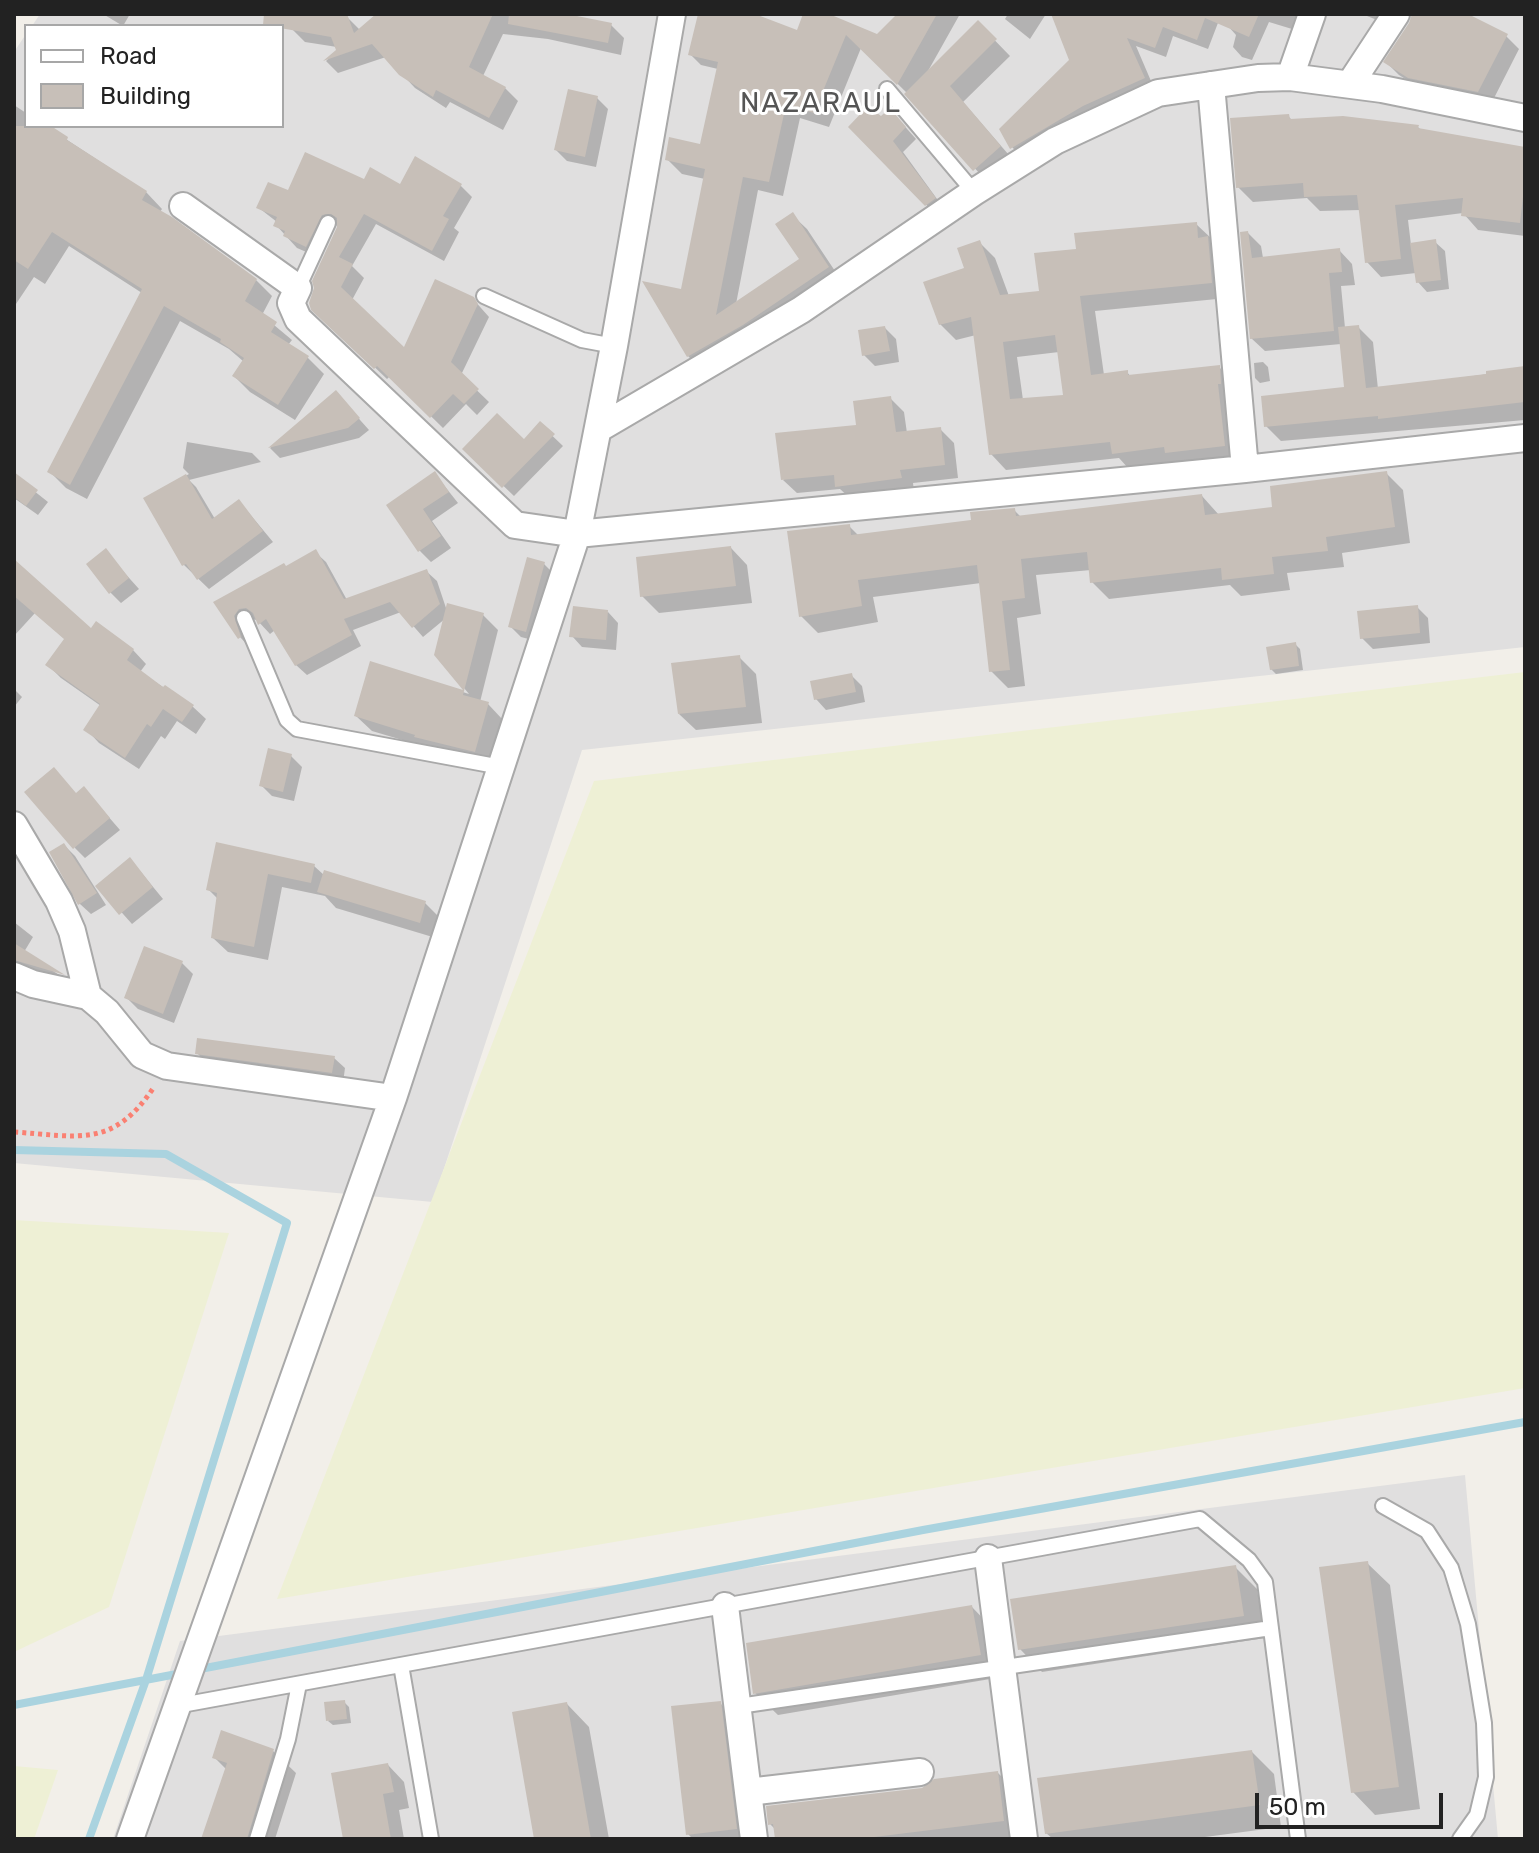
<!DOCTYPE html>
<style>
body{margin:0}
#map{position:relative;width:1539px;height:1853px;overflow:hidden;background:#f2efe9;font-family:Rubik,sans-serif}
canvas{display:block}
.frame{position:absolute;inset:0;border:16px solid #222;pointer-events:none}
.legend{position:absolute;left:24px;top:24px;width:260px;height:104px;box-sizing:border-box;background:#fff;border:2px solid #a7a7a7;margin:0;padding:10px 14px;list-style:none;font-size:24px;color:#222}
.legend li{display:flex;align-items:center;gap:16px;height:40px}
.legend b{width:40px;border:2px solid #a7a7a7}
.scale{position:absolute;left:1255px;top:1793px;width:188px;height:36px;box-sizing:border-box;border:4px solid #222;border-top:0;padding-left:10px;font-size:24px;line-height:28px;white-space:nowrap;color:#222;-webkit-text-stroke:6px #fff;paint-order:stroke}
</style>
<div id="map">
<canvas width="1539" height="1853"></canvas>
<div class="frame"></div>
<ul class="legend">
<li><b style="height:10px;background:#fff"></b>Road</li>
<li><b style="height:22px;background:#c7bfb8"></b>Building</li>
</ul>
<div class="scale">50 m</div>
</div>
<script>
const context = document.querySelector('canvas').getContext('2d');
context.lineJoin = 'round';
function paint(path, color) { context.fillStyle = color; context.fill(path, 'evenodd'); }
function stroke(path, color, width, dash) { context.strokeStyle = color; context.lineWidth = width; context.lineCap = dash ? 'butt' : 'round'; context.setLineDash(dash || []); context.stroke(path); }
function write(font, color, halo, rows, align = 'center') {
  context.font = font + ' Rubik,sans-serif'; context.lineWidth = 6; context.setLineDash([]); context.textBaseline = 'middle'; context.strokeStyle = halo; context.fillStyle = color; for (const [text, x, y, turn = 0] of rows) {
    context.save(); context.translate(x, y); context.rotate((+turn || 0) * Math.PI / 180); context.textAlign = isNaN(turn) ? turn : align; if (halo) context.strokeText(text, 0, 0); context.fillText(text, 0, 0); context.restore();
  }
}
const residential = new Path2D(`
 M40,14H1525V647L582,750L433,1202L14,1163V52L26,34V126H282V26H32Z
 M1465,1475L1498,1839H113L180,1641Z`);
const farmland = new Path2D(`
 M1525,672V1388L277,1599L594,781Z
 M14,1220L229,1233L109,1607L14,1652Z
 M14,1766L58,1770L34,1839H14Z`);
const shadow = new Path2D(`
 M103,14H130L123,26Z
 M289,14H331L347,17L360,30L379,14H556L611,25L624,38L621,55L548,39L503,34L483,76L505,88L518,101L503,130L450,102L446,108L415,88L386,57L338,73L326,61L338,50L337,47L305,42L292,29Z
 M700,14H750L798,32L805,14H824L877,36L900,14H960L928,71L978,23L1010,56L963,102L1015,162L989,184L907,93L861,48L829,127L800,118L783,196L758,190L736,304L801,260L792,215L807,229L843,283L703,371L688,356L683,291L705,179L682,174L667,159L702,146L718,69L701,65L690,54Z
 M1008,14H1046L1030,39L1005,19Z
 M1053,14H1220L1221,15L1208,49L1173,36L1166,57L1136,46L1154,88L1022,158L1012,147L1072,60Z
 M1233,14H1297L1292,29L1269,22L1252,60L1242,57L1233,47L1236,35L1228,26Z
 M1362,14H1380L1377,20Z
 M1413,14H1464L1506,36L1519,49L1491,104L1423,90L1399,75L1386,62L1411,24Z
 M597,98L608,109L596,167L567,161L556,150Z
 M14,105L26,113V126H46L146,192L162,209L160,212L256,280L272,296L262,315L292,340L288,345L308,358L324,374L295,420L250,392L234,376L243,361L229,349L180,321L87,499L66,488L50,472L142,293L69,246L45,284L34,277L14,307Z
 M1288,116L1293,121L1418,127L1422,131L1525,151V236L1478,230L1463,213L1408,220L1411,245L1435,242L1445,251L1449,289L1427,292L1418,282L1416,273L1381,277L1367,262L1361,210L1320,211L1307,198L1253,202L1238,187Z
 M882,119L900,121L916,139L903,152L945,210L937,216L851,127Z
 M364,182L401,187L460,185L472,197L454,228L459,232L444,261L376,224L352,266L364,278L352,300L404,350L473,299L489,317L461,375L489,402L477,415L466,404L443,428L390,376L387,379L313,308L341,224L333,227L318,257L297,248L276,225L277,222L259,208L289,193Z
 M1196,224L1212,239L1227,298L1095,311L1104,375L1127,372L1131,377L1219,367L1235,383L1239,462L1182,468L1177,463L1129,469L1119,458L1006,470L991,454L976,335L956,340L940,324L979,242L995,258L1009,296L1041,293L1078,250ZM1059,352L1066,397L1023,400L1017,357Z
 M1248,233L1261,246L1263,258L1339,250L1352,264L1355,285L1341,286L1345,328L1358,327L1373,342L1378,389L1525,369V420L1281,441L1266,426L1346,389L1341,344L1265,351L1251,338Z
 M885,328L896,339L899,362L875,366L864,355Z
 M1263,362L1268,367L1270,381L1260,383L1255,378L1254,363Z
 M336,393L369,430L359,438L280,458L270,448Z
 M890,398L904,412L907,433L940,429L954,443L958,478L913,483L914,491L851,499L840,489L797,493L783,480L859,426Z
 M540,424L563,446L514,496L465,449L524,442Z
 M187,442L252,453L261,462L189,480L196,487L215,519L239,501L273,542L209,589L184,565L146,498L189,474L183,468Z
 M1386,473L1403,490L1410,543L1342,553L1344,567L1287,573L1290,590L1241,596L1230,585L1109,599L1092,582L1091,570L1036,575L1041,614L1017,618L1025,686L1008,688L991,671L981,583L873,597L878,622L818,633L801,616L849,526L859,536L973,522L1014,510L1021,517L1202,496L1219,515L1274,508Z
 M435,474L458,503L432,521L451,548L431,562L420,551L389,505Z
 M14,475L48,502L38,515L14,498Z
 M731,548L747,565L752,603L659,613L642,596Z
 M315,552L326,562L347,600L426,571L437,581L447,611L483,615L498,630L480,702L488,704L503,720L490,766L372,731L356,716L372,663L469,694L436,654L446,618L423,637L401,612L353,630L361,646L307,675L296,665L275,630L270,634L257,620L250,619V648L240,637L216,603Z
 M113,560L139,589L121,603L110,592Z
 M14,561L91,631L96,623L133,650L146,664L140,672L192,706L206,719L196,734L177,721L165,739L161,736L139,769L99,743L86,729L101,706L61,678L48,665L66,640L35,613L14,636Z
 M544,564L555,575L536,641L521,637L510,626Z
 M1417,607L1428,618L1430,643L1373,649L1362,638Z
 M608,612L618,623L616,650L582,647L572,636Z
 M1295,644L1300,649L1303,670L1276,674L1271,669Z
 M740,658L756,674L762,723L696,730L679,714Z
 M851,675L862,686L865,702L826,710L816,699Z
 M14,689L22,697L14,707Z
 M291,756L302,767L294,801L272,796L261,785Z
 M77,795L94,800L120,830L85,858L75,848Z
 M64,845L75,856L106,905L91,914L80,904Z
 M217,845L314,866L324,875L425,903L442,920L436,938L336,908L325,896L282,887L268,960L228,952L213,938L218,899L208,889Z
 M140,871L163,899L132,924L98,886Z
 M14,922L33,937L24,952L70,982L14,967Z
 M182,963L193,974L174,1023L138,1009L127,998Z
 M197,1053L334,1058L345,1068L343,1083L208,1064Z
 M1367,1563L1390,1585L1420,1809L1375,1815L1353,1792Z
 M1235,1567L1257,1589L1265,1638L1042,1672L1020,1649Z
 M972,1607L994,1630L1002,1677L778,1715L755,1693Z
 M344,1702L349,1707L351,1723L333,1725L328,1721Z
 M720,1703L737,1720L752,1839H693L688,1834Z
 M567,1704L589,1727L609,1839H536Z
 M273,1751L296,1773L275,1839H203L227,1770L214,1757Z
 M1252,1752L1274,1774L1281,1827L1190,1839H1053L1046,1833Z
 M388,1765L404,1782L409,1808L399,1810L404,1839H345Z
 M998,1773L1020,1795L1025,1839H777L775,1829L770,1824Z`);
const stream = new Path2D(`
 M14,1150L166,1154L287,1223L146,1680L89,1839
 M195,1670L923,1530L1525,1422
 M14,1705L182,1673`);
const building = new Path2D(`
 M264,14H347L354,33L376,14H493L469,67L506,87L489,118L436,90L433,97L399,75L372,44L323,61L336,50L331,37L263,25Z
 M509,14H567L612,23L608,43L508,24Z
 M698,14H755L797,30L803,14H829L877,34L897,14H937L897,85L846,35L814,113L786,105L769,182L743,177L716,315L799,259L775,224L793,212L829,267L743,325L687,357L642,281L681,289L705,169L665,160L669,137L700,144L718,62L688,55Z
 M1051,14H1259L1249,37L1205,18L1197,40L1163,27L1155,48L1127,38L1145,78L1083,106L1010,149L999,129L1069,60Z
 M1412,14H1468L1508,34L1478,92L1408,78L1383,62L1409,23Z
 M978,20L997,39L950,86L1001,146L973,171L904,94Z
 M568,89L598,96L585,157L554,150Z
 M868,106L881,116L890,108L906,127L893,141L936,198L925,206L848,127Z
 M1289,114L1290,119L1343,116L1419,125L1418,128L1525,147V180L1520,223L1461,216L1463,198L1395,205L1401,259L1365,263L1357,195L1304,197L1303,183L1236,188L1230,118Z
 M14,126H51L68,137L67,140L147,191L142,200L172,217L257,279L245,301L277,322L271,332L309,356L278,405L232,376L244,358L220,342L221,339L164,306L70,485L47,472L142,289L52,232L28,269L14,260Z
 M305,152L364,179L370,167L400,184L415,156L462,184L443,216L449,219L432,251L364,214L339,257L353,264L341,287L404,347L435,279L474,297L478,304L451,362L479,389L464,404L453,394L430,418L377,366L374,369L311,310L309,303L314,288L312,281L337,227V218L331,214L322,215L306,247L283,236L285,231L273,226L277,217L256,208L268,182L288,190Z
 M1197,222L1198,238L1208,236L1212,283L1080,296L1091,375L1128,370V375L1220,365L1221,384H1218L1225,446L1165,453L1164,447L1112,454L1110,442L989,455L971,317L939,325L923,282L964,268L957,248L980,240L1000,295L1039,291L1034,253L1076,249L1074,233ZM1055,335L1063,395L1010,399L1003,342Z
 M1248,231L1252,258L1340,248L1342,272L1329,273L1334,331L1250,339L1240,232Z
 M1436,239L1441,280L1416,283L1410,243Z
 M1359,325L1366,388L1486,374V371L1525,366V402L1378,419V416L1264,427L1261,396L1344,387L1338,327Z
 M885,326L890,351L862,356L858,330Z
 M336,390L360,418L348,428L268,448Z
 M891,396L896,432L941,427L945,465L900,470L902,478L835,487L834,475L781,480L775,433L856,425L853,401Z
 M497,413L524,439L540,421L555,434L502,488L462,449Z
 M435,471L449,492L423,509L441,536L418,552L386,505Z
 M1387,471L1395,527L1326,537L1328,551L1272,557L1274,574L1222,580L1221,568L1090,583L1087,552L1021,559L1025,598L1002,601L1010,670L989,672L977,565L858,580L862,606L799,617L787,531L850,524L851,535L971,520L970,512L1015,508L1016,516L1202,494L1205,515L1272,507L1270,486Z
 M14,472L38,490L26,506L14,497Z
 M186,474L212,519L239,499L263,531L197,580L186,564L182,566L143,498Z
 M731,546L736,586L640,597L636,557Z
 M106,548L129,578L109,594L86,564Z
 M316,549L344,599L427,569L440,604L412,628L390,602L344,619L352,635L295,666L266,619L258,625L253,613L246,608L239,609L234,616L241,637L238,639L213,602L284,563L286,566Z
 M527,557L545,562L526,632L508,627Z
 M14,559L91,628L96,621L134,649L127,660L163,687L165,685L194,705L182,722L163,709L151,727L147,724L125,758L83,730L100,704L45,665L64,639L14,596Z
 M447,603L484,613L463,695L489,702L475,752L414,737L415,735L354,716L370,661L463,690L434,655Z
 M1418,605L1420,633L1360,639L1357,611Z
 M573,606L608,610L606,640L569,637Z
 M1296,642L1299,666L1270,670L1266,647Z
 M740,655L746,707L678,714L671,663Z
 M852,673L856,692L814,700L810,681Z
 M268,748L292,754L283,792L259,786Z
 M54,767L76,793L84,786L110,818L73,849L24,792Z
 M216,842L315,864L311,883L268,874L254,947L211,938L217,893L206,890Z
 M64,843L97,893L78,905L49,852Z
 M130,857L153,887L119,915L95,886Z
 M324,870L426,901L420,923L317,892Z
 M14,943L65,975L14,960Z
 M144,946L183,961L163,1014L124,998Z
 M197,1038L335,1056L332,1073L195,1054Z
 M1368,1561L1399,1787L1351,1793L1319,1567Z
 M1236,1565L1244,1616L1018,1650L1010,1599Z
 M972,1605L981,1655L753,1694L746,1643Z
 M345,1700L347,1719L326,1721L324,1702Z
 M721,1701L737,1829L686,1835L671,1706Z
 M567,1702L591,1839H534L512,1712Z
 M221,1730L274,1749L247,1839H201L227,1763L212,1758Z
 M1252,1750L1260,1805L1045,1834L1037,1778Z
 M388,1763L394,1792L383,1794L391,1839H343L331,1773Z
 M998,1771L1004,1821L858,1839H775L773,1824L768,1825L766,1806L922,1788L934,1779Z`);
const path = new Path2D(`
 M14,1132C78,1136 113,1149 154,1087`);
const lane = new Path2D(`
 M887,89L974,192
 M298,288L328,223
 M484,296L582,340L614,346
 M244,618L287,720L297,729L501,767
 M1383,1506L1427,1531L1451,1568L1468,1624L1484,1723L1486,1777L1477,1815L1460,1839
 M401,1665L431,1839
 M176,1706L1200,1519L1249,1560L1265,1582L1298,1839
 M739,1706L1271,1628
 M257,1839L288,1739L299,1684`);
const street = new Path2D(`
 M1290,77L1312,14
 M1350,84L1396,14
 M1211,85L1245,469
 M183,206L298,288L291,303L298,319L515,525L577,534L1245,469L1525,438
 M598,429L801,310L974,192L1055,141L1158,93L1258,78L1290,77L1382,89L1525,118
 M14,825L59,901L72,931L88,996L107,1012L142,1055L167,1066L393,1098
 M14,976L33,984L88,996
 M988,1558L1024,1839
 M725,1606L748,1792L920,1772
 M748,1792L754,1839
 M130,1839L393,1098L577,534L614,346L672,14`);
const quarterNames = [
 ["NAZARAUL",821,104]
];
paint(residential, '#e0dfdf');
paint(farmland, '#eef0d5');
paint(shadow, '#0003');
stroke(stream, '#aad3df', 8);
paint(building, '#c7bfb8');
stroke(lane, '#a9a9a9', 18);
stroke(street, '#a9a9a9', 30);
stroke(path, '#fa8072', 5, [4, 4]);
stroke(lane, '#fff', 14);
stroke(street, '#fff', 26);
context.letterSpacing = '2px';
write('28px', '#555', '#fff', quarterNames);
context.letterSpacing = '0px';
</script>
